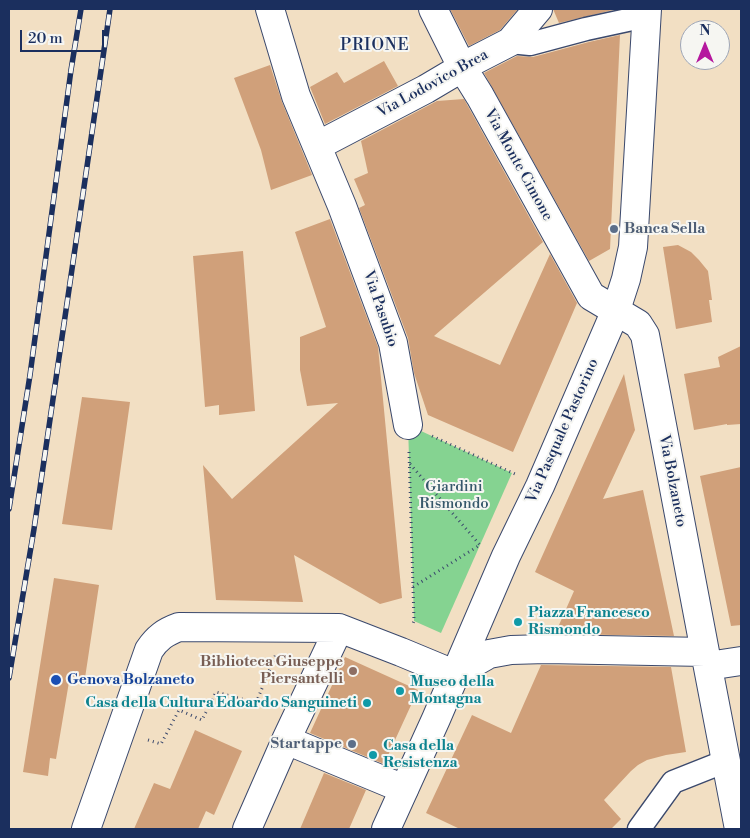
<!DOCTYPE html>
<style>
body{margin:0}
#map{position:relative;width:750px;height:838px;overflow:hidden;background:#f2dfc3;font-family:"Libre Bodoni",serif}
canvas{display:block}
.frame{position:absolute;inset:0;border:10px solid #1b2f5e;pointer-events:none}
.north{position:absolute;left:680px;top:20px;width:50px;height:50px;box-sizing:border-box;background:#f6f6f2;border:1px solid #9ea6b7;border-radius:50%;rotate:0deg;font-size:14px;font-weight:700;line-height:20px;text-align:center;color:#1b2f5e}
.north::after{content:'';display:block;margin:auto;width:18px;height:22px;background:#b5179e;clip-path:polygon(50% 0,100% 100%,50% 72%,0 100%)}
.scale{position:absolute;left:20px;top:30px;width:84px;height:22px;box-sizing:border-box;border:2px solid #1b2f5e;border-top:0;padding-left:6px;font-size:15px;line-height:18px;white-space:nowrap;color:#1b2f5e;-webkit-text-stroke:4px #f6f6f2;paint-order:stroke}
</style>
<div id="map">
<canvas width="750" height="838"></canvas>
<div class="frame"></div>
<div class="north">N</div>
<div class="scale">20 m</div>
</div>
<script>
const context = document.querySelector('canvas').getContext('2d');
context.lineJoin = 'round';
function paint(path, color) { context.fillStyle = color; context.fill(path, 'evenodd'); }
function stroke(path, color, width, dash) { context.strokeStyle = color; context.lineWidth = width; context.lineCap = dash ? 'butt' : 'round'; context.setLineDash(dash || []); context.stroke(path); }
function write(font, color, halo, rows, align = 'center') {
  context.font = font + ' "Libre Bodoni",serif'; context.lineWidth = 4; context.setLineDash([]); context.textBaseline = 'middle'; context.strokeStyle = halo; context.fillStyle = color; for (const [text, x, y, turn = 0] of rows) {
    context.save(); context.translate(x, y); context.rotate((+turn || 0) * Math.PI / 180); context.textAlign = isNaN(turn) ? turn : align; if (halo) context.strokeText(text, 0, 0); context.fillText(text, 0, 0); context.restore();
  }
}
const green = new Path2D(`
 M408,425L512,473L441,633L414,621Z`);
const building = new Path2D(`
 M450,9H518L500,30L469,46Z
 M553,9H617L559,23Z
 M620,35L610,249L589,261L484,73L517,56L533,57L589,42Z
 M384,61L398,86L325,124L310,87L337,72L344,83Z
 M270,65L282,102L312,175L271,190L261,150L234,78Z
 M464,99L543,242L434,336L500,365L550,254L577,303L513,452L428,415L414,373L408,338L359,208L365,205L354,179L368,173L361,141L437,101Z
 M330,219L378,347L402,598L380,604L294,555L303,602L216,600L203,465L232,499L338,403L307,406L300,370V337L326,327L295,232Z
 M678,245L691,252L699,260L708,271L712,300H709L712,322L676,329L663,247Z
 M243,251L255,411L219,415V405L205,407L193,256Z
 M741,346V424L727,425V424L694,430L684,374L720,367L718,357Z
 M624,374L635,430L603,499L643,490L674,636L555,634L574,591L535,572Z
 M82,397L130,402L112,530L62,524Z
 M741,467V625L731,626L700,476Z
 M54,578L99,585L85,678L70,676L56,759L50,758L48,776L23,772Z
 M345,657L418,690L384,764L310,733Z
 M541,665L671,667L686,752L666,755L647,760L638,765L631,771L604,800L621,819L611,829H460L426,813L472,715L511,733Z
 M195,730L242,751L214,815L206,811L198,829H134L154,783L170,789Z
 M324,773L366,790L349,829H300Z`);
const path = new Path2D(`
 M432,436L515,474
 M409,452L414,621L412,626
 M410,464L480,545L413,587
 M148,740L161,744L179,710L202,720L216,692L256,703L276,654`);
const pedestrian = new Path2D(`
 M510,42L530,44L586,29L646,16
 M639,829L673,782L726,761`);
const minor = new Path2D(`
 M270,9L296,96L342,206L393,343L408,425
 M433,9L462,67L480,96L591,296L638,324L645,335L705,652L739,829
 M317,146L426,89L475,60L510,42L538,9
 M708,666L741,661
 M286,740L404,789
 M86,829L149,650C157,638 165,632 179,627L339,628L401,652L454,674L489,654L511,650L546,649L705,652
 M247,829L286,740L339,628`);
const secondary = new Path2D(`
 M386,829L436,719L506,556L540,486L616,310L626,279L633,247L647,9`);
const rail = new Path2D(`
 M9,509L30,375L71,70L81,9
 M9,678L34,529L110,9`);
const markers = [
 [614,229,5,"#5c6f8a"],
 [518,622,5,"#0f9aa8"],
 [353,671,5,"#8d6e63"],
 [56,680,6,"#1a4fb4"],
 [400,691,5,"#0f9aa8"],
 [367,703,5,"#0f9aa8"],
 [352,744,5,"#5c6f8a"],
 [373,755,5,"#0f9aa8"]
];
const streetNames = [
 ["Via Lodovico Brea",433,84,-29],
 ["Via Monte Cimone",518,165,61],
 ["Via Pasubio",380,309,71],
 ["Via Pasquale Pastorino",563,431,-66],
 ["Via Bolzaneto",672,481,79]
];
const serviceNames = [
 ["Banca Sella",624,229],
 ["Startappe",342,744,"right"]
];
const parkNames = [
 ["Giardini",454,487],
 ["Rismondo",454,504]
];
const cultureNames = [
 ["Piazza Francesco",528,613],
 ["Rismondo",528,630],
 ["Museo della",410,682],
 ["Montagna",410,699],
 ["Casa della Cultura Edoardo Sanguineti",357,703,"right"],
 ["Casa della",383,746],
 ["Resistenza",383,763]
];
const educationNames = [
 ["Biblioteca Giuseppe",343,662],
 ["Piersantelli",343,679]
];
const transitNames = [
 ["Genova Bolzaneto",67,680]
];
const neighbourhoodNames = [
 ["PRIONE",375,46]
];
paint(green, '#85d391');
paint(building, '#d0a07a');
stroke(pedestrian, '#3b496d', 25);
stroke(minor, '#3b496d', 30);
stroke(secondary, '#3b496d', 30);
stroke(path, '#3b496d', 3, [1, 4]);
stroke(pedestrian, '#fff', 22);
stroke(minor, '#fff', 28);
stroke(secondary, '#fff', 28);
stroke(rail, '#1b2f5e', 5.5);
stroke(rail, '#f6f6f2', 4, [11]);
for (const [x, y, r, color] of markers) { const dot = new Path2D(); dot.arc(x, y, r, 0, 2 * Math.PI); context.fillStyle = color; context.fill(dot); stroke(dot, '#f6f6f2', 2); }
write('15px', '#1b2f5e', '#f6f6f2', streetNames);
write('bold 15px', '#4e5e75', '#f6f6f2', serviceNames, 'left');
write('15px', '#36586b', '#f6f6f2', parkNames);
write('bold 15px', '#0d838f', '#f6f6f2', cultureNames, 'left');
write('bold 15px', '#785e54', '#f6f6f2', educationNames, 'right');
write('bold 15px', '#164399', '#f6f6f2', transitNames, 'left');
context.letterSpacing = '1px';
write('16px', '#1b2f5e', '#f6f6f2', neighbourhoodNames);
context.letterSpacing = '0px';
</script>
